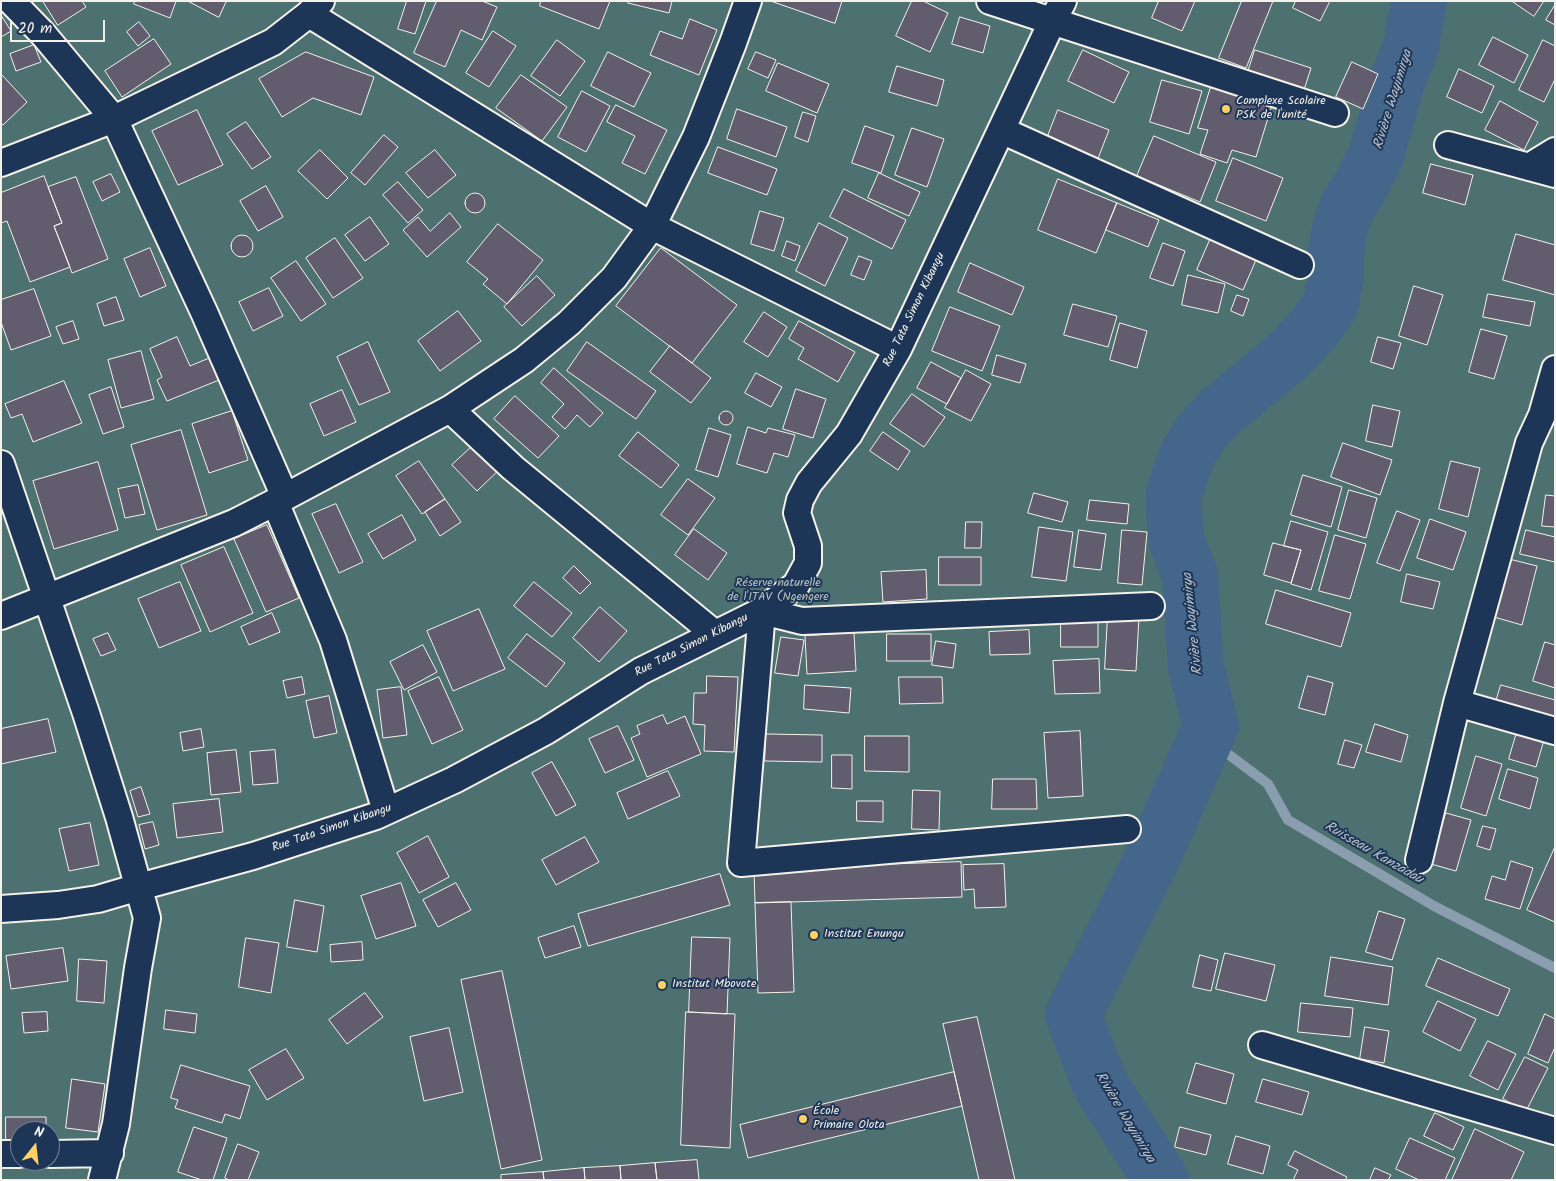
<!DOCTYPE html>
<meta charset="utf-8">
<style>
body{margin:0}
#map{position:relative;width:1556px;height:1181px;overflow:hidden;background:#2b3d5c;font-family:Kalam,sans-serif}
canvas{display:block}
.frame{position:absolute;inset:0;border:2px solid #f4f1e8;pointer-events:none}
.north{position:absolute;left:10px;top:1121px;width:50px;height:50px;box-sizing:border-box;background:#1d3557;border:1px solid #738091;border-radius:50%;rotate:16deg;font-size:14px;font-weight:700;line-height:20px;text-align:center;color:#f4f1e8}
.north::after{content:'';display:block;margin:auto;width:18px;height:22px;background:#ffd166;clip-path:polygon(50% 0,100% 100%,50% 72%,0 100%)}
.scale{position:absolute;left:10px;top:20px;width:95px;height:22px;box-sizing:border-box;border:2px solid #f4f1e8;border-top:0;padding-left:6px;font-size:15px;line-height:18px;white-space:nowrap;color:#f4f1e8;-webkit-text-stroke:4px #1d3557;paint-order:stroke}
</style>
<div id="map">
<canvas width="1556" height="1181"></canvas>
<div class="frame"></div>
<div class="north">N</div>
<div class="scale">20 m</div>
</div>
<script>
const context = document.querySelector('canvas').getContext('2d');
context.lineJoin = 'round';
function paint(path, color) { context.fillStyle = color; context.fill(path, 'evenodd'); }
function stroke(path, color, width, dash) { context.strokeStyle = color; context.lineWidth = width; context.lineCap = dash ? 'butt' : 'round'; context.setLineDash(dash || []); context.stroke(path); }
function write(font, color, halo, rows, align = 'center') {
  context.font = font + ' Kalam,sans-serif'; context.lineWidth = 4; context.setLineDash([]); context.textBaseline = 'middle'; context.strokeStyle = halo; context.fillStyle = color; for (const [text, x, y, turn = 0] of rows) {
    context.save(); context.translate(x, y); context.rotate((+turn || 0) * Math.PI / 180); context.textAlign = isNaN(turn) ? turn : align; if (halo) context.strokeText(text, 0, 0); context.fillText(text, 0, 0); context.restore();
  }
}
const green = new Path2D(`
 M1,1H1555V1180H1ZM20,1131H50V1161H20Z`);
const stream = new Path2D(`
 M1211,726L1224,751L1268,784L1288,820L1434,906L1555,968`);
const river = new Path2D(`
 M1161,1180L1100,1084L1073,1015L1151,861L1211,726L1196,667L1190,574L1177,543L1174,512V495L1181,472L1190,450L1200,434L1219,413L1288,356L1314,328L1330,306L1336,277V251L1340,228L1347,207L1360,187L1376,156L1395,88L1411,46L1419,1`);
const building = new Path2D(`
 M43,1H82L86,7L58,25Z
 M135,1H176L170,18L134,4Z
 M188,1H224L226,2L219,17Z
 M407,1H426L415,34L398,29Z
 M437,1H482L497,7L482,40L461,30L445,67L414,53Z
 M541,1H610L599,29L540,6Z
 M629,1H672L669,13L628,3Z
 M771,1H842L835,23Z
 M912,1H923L948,13L930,52L896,36Z
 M1159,1H1195L1182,31L1152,18Z
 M1242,1H1273L1246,68L1219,58Z
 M1296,1H1330L1320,21L1293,8Z
 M1512,1H1544L1534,16Z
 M1555,5V25L1546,20Z
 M1,15L11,31L1,37Z
 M960,17L990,26L983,53L952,44Z
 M690,19L717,30L699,75L650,55L660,31L682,39Z
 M139,22L150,36L138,46L127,32Z
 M493,31L516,46L489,87L466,73Z
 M1493,37L1528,55L1514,83L1479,65Z
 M154,39L171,64L122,97L105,71Z
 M557,40L585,61L560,96L531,76Z
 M1543,40L1555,46V79L1544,102L1519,90Z
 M34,45L41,62L16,71L10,54Z
 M1083,50L1129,72L1114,103L1068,81Z
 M1255,50L1311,68L1303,93L1247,75Z
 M306,52L374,77L361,115L313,98L282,117L259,79Z
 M608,52L651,73L634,107L591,86Z
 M756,52L776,60L768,78L748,69Z
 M1352,62L1378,74L1363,109L1336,97Z
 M778,63L829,84L817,113L766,91Z
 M897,66L944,80L937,106L889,92Z
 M1459,69L1494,86L1482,113L1447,97Z
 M1,74L27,102L3,125L1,123Z
 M521,75L567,107L542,141L496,108Z
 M1162,80L1202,91L1189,134L1150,122Z
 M1211,87L1272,105L1256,157L1232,150L1227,163L1200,154L1208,130L1198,128Z
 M582,91L610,106L586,152L558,137Z
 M1500,101L1538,122L1524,150L1485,130Z
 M616,105L667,130L645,174L622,163L635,136L607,122Z
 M737,109L787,127L776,157L727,139Z
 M197,110L223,165L178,185L152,131Z
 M1058,110L1109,130L1097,161L1046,141Z
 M803,112L816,116L808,142L795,137Z
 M246,122L271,157L252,169L227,134Z
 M865,126L894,136L881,173L852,163Z
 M912,128L944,139L927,187L895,175Z
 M384,135L398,147L365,185L351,173Z
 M1154,136L1216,162L1200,202L1137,176Z
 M718,147L777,169L767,195L708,173Z
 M320,150L348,178L327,199L298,171Z
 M435,150L456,175L428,198L406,173Z
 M1233,158L1283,178L1266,221L1216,201Z
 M1431,164L1473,175L1465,205L1423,193Z
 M879,173L920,192L909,216L868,198Z
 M111,174L120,192L102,201L93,182Z
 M44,176L62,223L54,226L70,267L30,282L7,221L1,223V193Z
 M76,177L108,259L72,273L54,226L62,223L48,187Z
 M1058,179L1117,203L1096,253L1038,230Z
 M398,182L423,210L408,223L383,195Z
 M266,186L283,217L258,231L240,201Z
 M844,189L906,220L892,249L830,217Z
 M465 203a10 10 0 1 1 20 0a10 10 0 1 1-20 0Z
 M1117,203L1159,220L1148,247L1106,230Z
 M760,211L784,218L774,251L751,244Z
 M450,213L461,227L427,257L403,230L418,217L430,231Z
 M370,217L389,244L365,261L345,235Z
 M819,223L848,238L825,286L796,271Z
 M498,224L543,260L507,304L483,284L488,279L467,262Z
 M1213,233L1259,253L1243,290L1197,270Z
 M1516,234L1555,245V295L1503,280Z
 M231 246a11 11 0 1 1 22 0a11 11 0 1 1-22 0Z
 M335,238L363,278L333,298L306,258Z
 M787,241L800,246L795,261L782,256Z
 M1163,243L1185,251L1173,286L1150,278Z
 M150,248L166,286L140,297L124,259Z
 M661,248L737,305L692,363L616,306Z
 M859,256L872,261L864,280L851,275Z
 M296,261L326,304L301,321L271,278Z
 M970,263L1024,287L1012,315L958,292Z
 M1188,275L1225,284L1218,313L1182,305Z
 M537,276L555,295L522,326L504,307Z
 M1414,286L1443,295L1427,345L1399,336Z
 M269,288L283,316L253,331L239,302Z
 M34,289L51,336L11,350L1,322V300Z
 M1488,294L1535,302L1530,326L1483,317Z
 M1237,295L1249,299L1243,316L1231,311Z
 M116,297L124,320L104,326L97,304Z
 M1073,304L1117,316L1108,347L1064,335Z
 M950,307L1000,326L982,371L932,351Z
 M458,311L481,341L440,371L418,341Z
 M764,312L787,327L768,357L744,342Z
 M73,321L79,339L63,344L56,327Z
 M799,321L855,352L838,382L798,359L804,348L789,339Z
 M1120,323L1147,331L1137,368L1110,360Z
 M1481,329L1507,336L1494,379L1469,372Z
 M177,337L190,366L214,356L224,378L167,401L157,380L162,377L150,349Z
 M1378,337L1401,343L1393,369L1371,362Z
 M368,342L390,392L359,405L337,357Z
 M587,342L656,391L636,419L567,371Z
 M670,346L711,378L691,403L650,372Z
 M141,351L154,399L121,408L108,360Z
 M997,355L1026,364L1020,383L992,375Z
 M931,362L961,378L947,404L917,388Z
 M554,368L603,413L590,427L577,415L565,429L552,417L564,404L541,383Z
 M966,370L991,384L971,421L945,408Z
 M756,373L782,387L771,407L745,393Z
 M64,381L82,423L33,442L22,414L11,418L5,404Z
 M111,387L124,427L103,434L89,395Z
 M796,389L826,399L813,438L783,429Z
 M342,390L356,422L324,436L310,404Z
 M912,394L945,417L924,447L890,424Z
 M515,396L559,436L538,458L494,419Z
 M1373,405L1400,411L1392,447L1366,441Z
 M232,411L248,460L209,473L192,424Z
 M719 418a7 7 0 1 1 14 0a7 7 0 1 1-14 0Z
 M748,427L766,433L768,428L795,435L788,457L774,453L767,473L737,464Z
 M709,428L731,435L718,477L696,470Z
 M181,430L207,515L157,530L131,445Z
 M638,432L679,465L661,488L619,456Z
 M883,432L910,451L898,470L870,451Z
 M476,443L501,468L477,491L452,465Z
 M1343,443L1392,460L1380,495L1331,477Z
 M419,461L445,499L422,514L396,476Z
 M1451,461L1480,468L1468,517L1439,509Z
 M98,462L118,530L54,549L33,481Z
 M1303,475L1342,487L1331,527L1291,515Z
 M688,479L715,498L688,535L661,515Z
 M138,485L145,514L125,518L118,489Z
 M1349,490L1377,498L1366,538L1338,530Z
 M1034,493L1068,502L1062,522L1028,513Z
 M1546,495L1555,496V527L1542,526Z
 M445,499L461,522L440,536L425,512Z
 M1090,500L1129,504L1127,524L1087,520Z
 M336,504L363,562L339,573L312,514Z
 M1397,511L1420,520L1400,571L1377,563Z
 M402,515L416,540L383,559L368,534Z
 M1430,519L1466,532L1453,570L1417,558Z
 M1291,521L1328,532L1311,590L1291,584L1301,550L1284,546Z
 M966,522H982L981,548H965Z
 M267,525L299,598L266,612L234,539Z
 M1039,527L1073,532L1066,581L1032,577Z
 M694,529L727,553L708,580L675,555Z
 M1079,530L1106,534L1101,570L1074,567Z
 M1122,530L1147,532L1142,585L1118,583Z
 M1526,530L1555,537V562L1520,554Z
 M1335,535L1366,544L1350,599L1319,591Z
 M1273,543L1301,550L1291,583L1264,575Z
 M224,547L253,613L210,632L181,565Z
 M939,557H981V585H939Z
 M1509,559L1537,566L1522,625L1494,617Z
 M574,566L591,583L580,594L563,578Z
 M926,570L927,599L883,602L881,572Z
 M1407,574L1440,582L1433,609L1401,602Z
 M180,582L201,631L159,648L138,599Z
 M534,582L572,613L552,637L514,606Z
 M1276,590L1351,613L1341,647L1266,624Z
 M600,607L627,631L599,662L573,638Z
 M479,609L505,669L453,691L427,631Z
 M272,613L280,632L249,645L241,627Z
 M1108,615L1139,617L1136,671L1105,669Z
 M1061,619H1098V647H1061Z
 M1029,630L1030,654L990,655L989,632Z
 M108,633L116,650L101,656L93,639Z
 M854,633L856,671L807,674L805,636Z
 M527,634L565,663L546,687L508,658Z
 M887,634H931V661H887Z
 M781,637L804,640L798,676L775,673Z
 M936,641L956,644L953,668L932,665Z
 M1545,642L1555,645V688L1533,681Z
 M423,645L437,672L404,690L390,662Z
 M1099,659L1100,693L1055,694L1053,661Z
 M707,676L738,677L734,752L704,751L705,725L693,724L694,693H706Z
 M1308,676L1333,683L1325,715L1299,708Z
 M302,677L305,694L287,698L283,681Z
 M439,677L463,730L432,744L408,691Z
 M899,677H942L943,703L900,704Z
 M805,685L851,688L849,713L804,709Z
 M1501,685L1555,700V722L1495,705Z
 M401,687L407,735L383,738L377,690Z
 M329,696L337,733L314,738L306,701Z
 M663,715L667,724L685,716L701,754L647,777L631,738L640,734L637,726Z
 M48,719L56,752L1,764V729Z
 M1375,724L1408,735L1401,762L1366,752Z
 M618,726L634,760L605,773L589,739Z
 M201,729L204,747L183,751L180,733Z
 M1080,731L1083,796L1048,798L1044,733Z
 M1517,732L1544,740L1536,767L1509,759Z
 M766,734L822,735V762L765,761Z
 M865,736H909V772L865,771Z
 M1345,740L1362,745L1354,768L1338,764Z
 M236,750L241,792L211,795L207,753Z
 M275,750L278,783L253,785L250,752Z
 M832,755H852V789L832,788Z
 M1476,756L1502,764L1486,816L1461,808Z
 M552,762L576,805L556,816L532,773Z
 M1508,769L1538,778L1530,809L1499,799Z
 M668,771L680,796L628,819L617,793Z
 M993,779H1036L1037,809H992Z
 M141,787L150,814L138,817L130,791Z
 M913,790L940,791L939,830L912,829Z
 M219,799L223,832L177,838L173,804Z
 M857,801H883V822L857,821Z
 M1446,813L1471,820L1456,871L1431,864Z
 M153,822L159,845L145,849L139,825Z
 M90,823L99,865L69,871L59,829Z
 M1483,826L1496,829L1490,850L1477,846Z
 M428,836L449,877L419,893L397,853Z
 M585,837L599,862L556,885L542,860Z
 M1555,847V922L1527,910Z
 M1511,861L1533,868L1520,909L1485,899L1492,876L1505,880Z
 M961,862L962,897L755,903L754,869Z
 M1004,864L1006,907L975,908L974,889L964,890L963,865Z
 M720,874L730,905L588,946L578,914Z
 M401,883L416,926L376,939L361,896Z
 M456,883L471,910L438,927L423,900Z
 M295,900L324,906L317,952L287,947Z
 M791,902L794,992L758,993L755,903Z
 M1379,911L1405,919L1392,960L1366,952Z
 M574,926L581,947L545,958L538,938Z
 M692,937L730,938L727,1014L689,1012Z
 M246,938L279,943L271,993L239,987Z
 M362,942L363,960L331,962L330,945Z
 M63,948L68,981L11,989L6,956Z
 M1225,953L1275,965L1266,1001L1216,989Z
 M1200,955L1218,960L1211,991L1193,987Z
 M1331,957L1393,967L1388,1005L1325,996Z
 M1438,958L1510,989L1498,1016L1426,986Z
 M79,959L107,961L104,1003L77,1001Z
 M502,971L542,1160L501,1169L461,980Z
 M365,993L383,1017L347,1044L329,1020Z
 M1438,1001L1476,1019L1460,1051L1423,1032Z
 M1301,1003L1353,1008L1350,1037L1298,1032Z
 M166,1010L197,1014L195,1033L164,1029Z
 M47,1012L48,1031L24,1033L22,1013Z
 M686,1012L735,1014L730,1148L681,1145Z
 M1545,1014L1555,1019V1047L1548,1063L1528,1054Z
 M977,1017L1015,1180H979L943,1024Z
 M1365,1027L1389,1031L1384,1063L1360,1059Z
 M449,1028L463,1092L424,1101L410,1037Z
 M1488,1041L1516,1054L1498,1090L1470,1076Z
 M286,1049L304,1078L267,1100L249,1070Z
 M1525,1057L1548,1068L1526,1111L1503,1099Z
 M1196,1063L1234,1074L1226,1104L1187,1093Z
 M181,1065L250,1086L240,1119L225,1114L222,1123L175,1108L178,1100L171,1098Z
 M954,1072L962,1106L748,1158L740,1125Z
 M72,1079L105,1084L98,1132L66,1128Z
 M1263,1079L1309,1092L1302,1115L1256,1102Z
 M1435,1113L1464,1127L1453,1150L1424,1136Z
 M6,1117H46V1131H20V1145H6Z
 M194,1127L227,1138L213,1180H202L178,1172Z
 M1180,1127L1211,1135L1206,1155L1175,1147Z
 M1475,1129L1524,1152L1511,1180H1452Z
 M1236,1136L1270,1146L1263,1174L1228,1164Z
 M1410,1138L1455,1158L1445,1180H1419L1396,1169Z
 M238,1144L259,1152L248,1180H229L225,1178Z
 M1295,1151L1347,1177L1345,1180H1293L1298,1170L1288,1165Z
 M697,1160L699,1180H657L655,1163Z
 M655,1163L657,1180H621L620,1166Z
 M620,1166L621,1180H585L584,1168Z
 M584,1168L585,1180H544L543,1172Z
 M1375,1168L1391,1175L1388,1180H1370Z
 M543,1172L544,1180H501V1175Z`);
const street = new Path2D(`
 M11,1L43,34L114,119L204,312L285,497
 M990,1L1335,113
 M309,14L652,226L898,349
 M1001,130L1300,265
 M1448,145L1555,174
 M1,163L114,119L273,42L309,14L321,1
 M1529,167L1555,151
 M450,409L513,468L715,634
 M1,464L86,713L119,817L147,918L138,968L116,1124L102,1180
 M275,502L333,640L386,811
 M762,611L741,863L1127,829
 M762,611L802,621L1151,606
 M1,616L234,523L285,497L450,409L524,360L569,323L614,278L652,226L696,137L733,43L748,1
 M1457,703L1555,731
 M1419,860L1457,703L1529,443L1542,415L1555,369
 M1,909L58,905L98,899L139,887L253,856L376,816L454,780L546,731L641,671L762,611L796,585L808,563V546L797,513L800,500L809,483L849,434L898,349L1052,22L1063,1
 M1262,1045L1555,1131
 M1,1154H20
 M50,1154L110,1153`);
const markers = [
 [1226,109,5,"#ffd166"],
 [814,935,5,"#ffd166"],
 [662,985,5,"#ffd166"],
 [803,1119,5,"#ffd166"]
];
const poiNames = [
 ["Complexe Scolaire",1236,102],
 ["PSK de l'unité",1236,116],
 ["Institut Enungu",824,935],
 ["Institut Mbovote",672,985],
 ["École",813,1112],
 ["Primaire Olota",813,1126]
];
const streetNames = [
 ["Rue Tata Simon Kibangu",915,310,-64],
 ["Rue Tata Simon Kibangu",692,646,-27],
 ["Rue Tata Simon Kibangu",332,829,-19]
];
const parkNames = [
 ["Réserve naturelle",778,584],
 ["de l'ITAV (Ngengere",778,598]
];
const waterNames = [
 ["Rivière Wayimirya",1394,100,-73],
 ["Rivière Wayimirya",1194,624,-96],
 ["Ruisseau Kanzadau",1373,854,30],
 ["Rivière Wayimirya",1124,1118,59]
];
paint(green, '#4d7071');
stroke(stream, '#8b9eb0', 10);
stroke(river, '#45668b', 56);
paint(building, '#615c6e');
stroke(building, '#f4f1e8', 1);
stroke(street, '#f4f1e8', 30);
stroke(street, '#1d3557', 26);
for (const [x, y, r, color] of markers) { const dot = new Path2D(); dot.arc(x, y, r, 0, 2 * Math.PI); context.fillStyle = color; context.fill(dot); stroke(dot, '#1d3557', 2); }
write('12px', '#f4f1e8', '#1d3557', poiNames, 'left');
write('12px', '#f4f1e8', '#1d3557', streetNames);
write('12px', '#bac4be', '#1d3557', parkNames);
write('italic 14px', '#b7c0c7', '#1d3557', waterNames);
</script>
